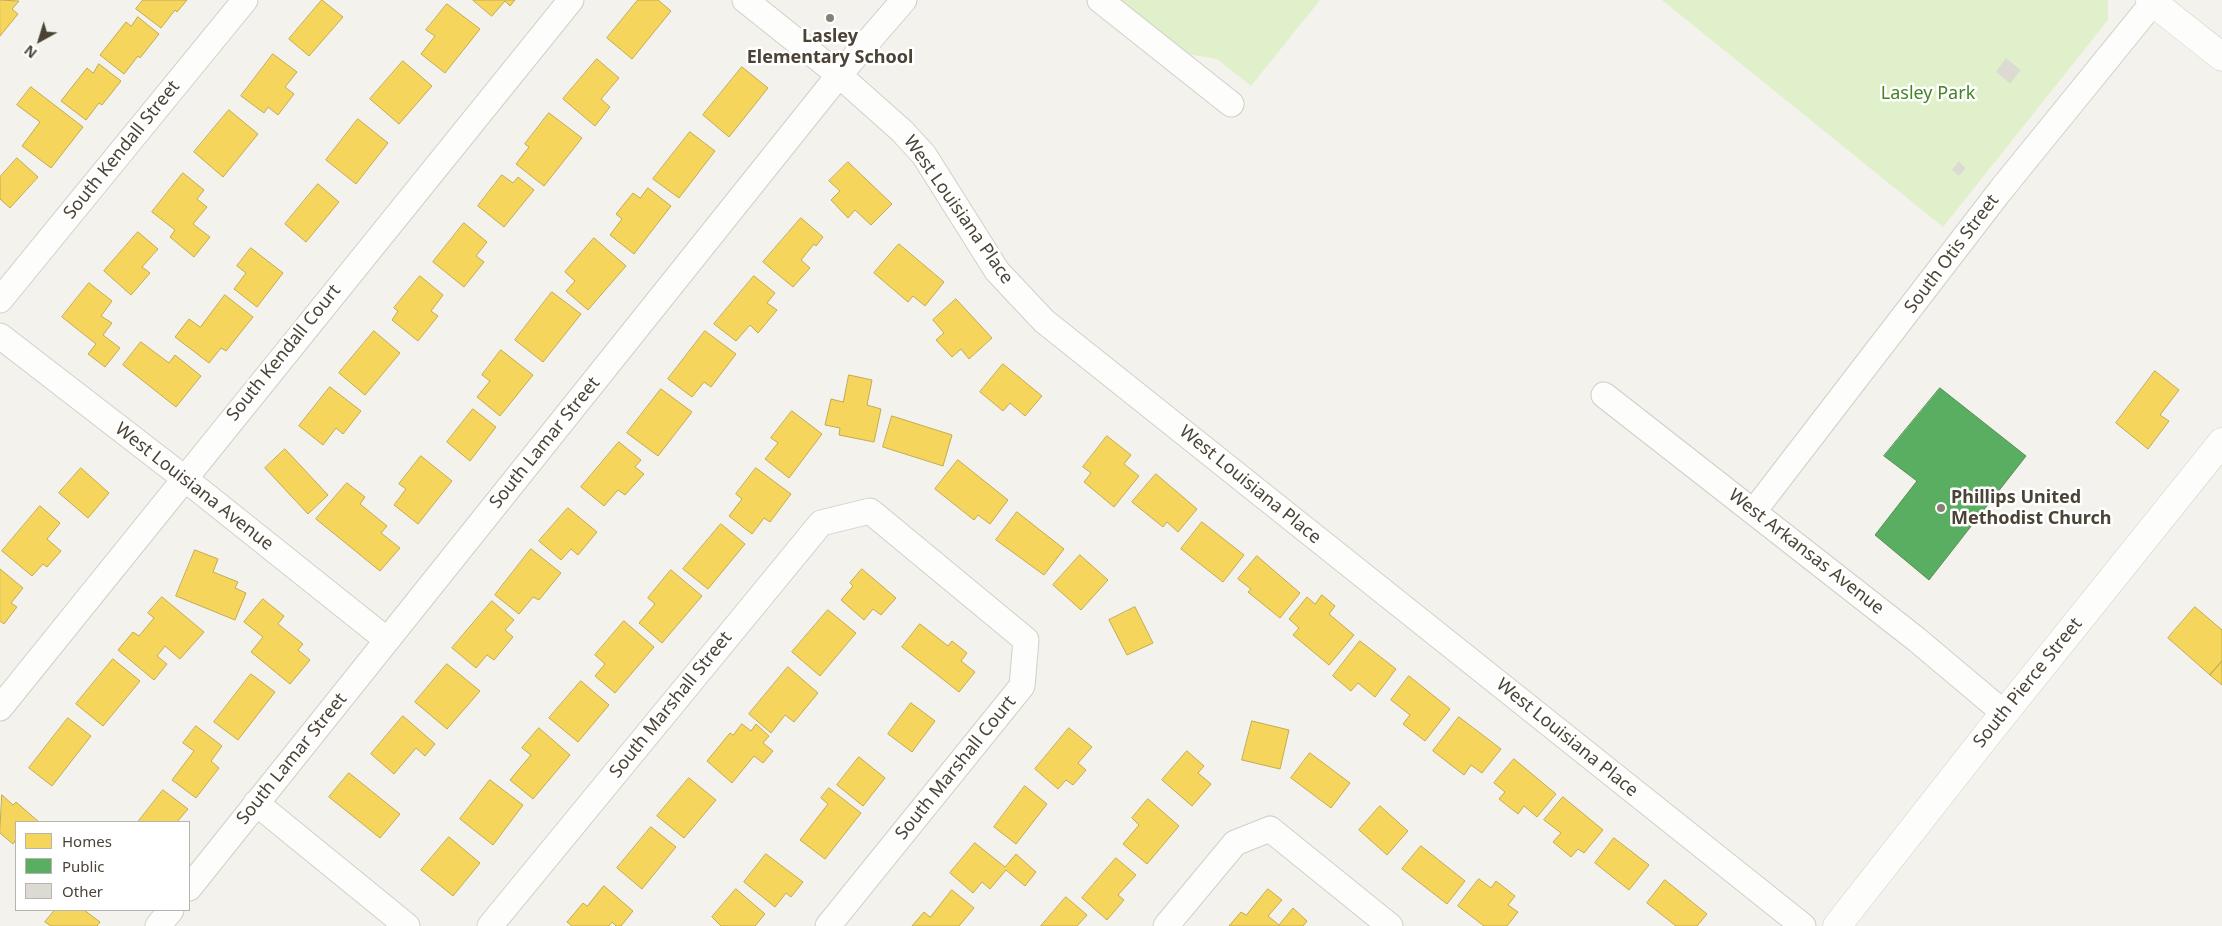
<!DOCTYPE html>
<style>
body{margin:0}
#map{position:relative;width:2222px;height:926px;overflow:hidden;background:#f3f2ec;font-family:"Noto Sans",sans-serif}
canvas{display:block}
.legend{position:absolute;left:15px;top:821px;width:175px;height:90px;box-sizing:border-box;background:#fff;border:1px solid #b7b4af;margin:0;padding:6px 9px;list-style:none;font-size:15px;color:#4b4436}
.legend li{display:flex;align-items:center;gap:10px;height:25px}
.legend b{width:25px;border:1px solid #b7b4af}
.north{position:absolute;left:15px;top:15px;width:50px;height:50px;-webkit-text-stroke:4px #fff;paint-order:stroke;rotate:219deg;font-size:14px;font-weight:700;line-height:20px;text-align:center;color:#4b4436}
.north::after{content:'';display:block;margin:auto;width:18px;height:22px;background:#4b4436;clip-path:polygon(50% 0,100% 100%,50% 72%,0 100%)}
</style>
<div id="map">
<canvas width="2222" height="926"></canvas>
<ul class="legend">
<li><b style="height:14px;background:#f6d55c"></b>Homes</li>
<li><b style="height:14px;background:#5aae61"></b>Public</li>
<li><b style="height:14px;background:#dddad4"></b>Other</li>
</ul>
<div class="north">N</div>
</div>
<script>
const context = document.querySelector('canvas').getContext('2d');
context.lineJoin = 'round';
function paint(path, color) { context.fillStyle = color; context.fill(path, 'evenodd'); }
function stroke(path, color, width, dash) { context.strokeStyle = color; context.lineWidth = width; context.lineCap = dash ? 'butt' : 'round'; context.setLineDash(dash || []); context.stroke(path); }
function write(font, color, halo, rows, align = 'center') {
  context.font = font + ' "Noto Sans",sans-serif'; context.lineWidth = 5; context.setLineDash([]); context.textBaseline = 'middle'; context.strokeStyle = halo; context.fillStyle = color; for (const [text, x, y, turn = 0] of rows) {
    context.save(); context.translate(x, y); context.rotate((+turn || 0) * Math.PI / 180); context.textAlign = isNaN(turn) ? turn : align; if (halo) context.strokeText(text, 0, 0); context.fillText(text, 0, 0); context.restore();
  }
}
const green = new Path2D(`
 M1110,0H1320L1251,86L1217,59L1175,52Z
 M1662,0H2108V20L1943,227Z`);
const homes = new Path2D(`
 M0,0L19,1L12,9L18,14L0,36Z
 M143,0H187L177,12L175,10L161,28L136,9Z
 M322,0L343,17L309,56L289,39Z
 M473,0H515L510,6L505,1L492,16Z
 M638,0H658L671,11L632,59L607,38Z
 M447,4L480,29L445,73L421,54L435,36L426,30Z
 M138,17L159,34L140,58L138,56L124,74L100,55L126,22L131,26Z
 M273,54L297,72L285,87L294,94L278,115L268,107L264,113L241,96Z
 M597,59L619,78L601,99L610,107L595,126L563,99Z
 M403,61L432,86L399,124L370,99Z
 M99,64L121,81L102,105L99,103L86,120L61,101L87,68L93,73Z
 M742,67L768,88L729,137L703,115Z
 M31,87L83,127L51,168L22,146L40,122L17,105Z
 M229,110L258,134L223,177L194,152Z
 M549,113L582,138L544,186L516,164L529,147L525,144Z
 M358,119L388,143L356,184L326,160Z
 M690,132L715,151L679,198L653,179Z
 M17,158L38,177L10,208L0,199V177Z
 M848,162L892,204L871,225L855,210L848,218L831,200L840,191L829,181Z
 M183,173L204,190L197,199L207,207L193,224L210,237L194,257L170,237L175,230L152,212Z
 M502,175L513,183L518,177L534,190L504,227L478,206Z
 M318,184L339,202L306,242L285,224Z
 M648,188L671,206L634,254L610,235L622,219L616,214L633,193L640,198Z
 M801,218L823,237L816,246L814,244L801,260L810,268L793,287L763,262Z
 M464,223L487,242L476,256L484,262L464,287L433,262Z
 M138,232L158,249L142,267L150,273L131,295L104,271Z
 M594,238L626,266L588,310L566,291L575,281L565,272Z
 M899,244L944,282L925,306L913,296L908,302L874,273Z
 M251,248L283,273L257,307L234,289L246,273L237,266Z
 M420,276L443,295L431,311L438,316L418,341L392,320L398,311L394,308Z
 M754,276L775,293L767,303L777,310L758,333L750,325L736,341L714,324Z
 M89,283L112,301L101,316L112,323L103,335L120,348L105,367L88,354L96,344L62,317Z
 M552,292L581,314L543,362L515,340Z
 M225,295L253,317L226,351L221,348L209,363L175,337L189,319L200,327Z
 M956,299L992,338L969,359L961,349L952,357L936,340L944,333L933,320Z
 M374,331L400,353L365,395L339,373Z
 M705,331L736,354L711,387L704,382L692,397L668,379Z
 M141,342L169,363L175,355L201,376L176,407L123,365Z
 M501,350L533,375L500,416L477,397L490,381L482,375Z
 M1003,364L1042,396L1025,416L1010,403L1003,411L980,392Z
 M2155,371L2179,390L2160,415L2169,421L2148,449L2116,423Z
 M849,375L872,380L867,405L881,409L874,442L839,435L840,428L825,425L831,399L843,402Z
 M330,387L361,411L343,434L336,428L323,445L299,426Z
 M661,389L692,412L658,456L627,433Z
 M473,409L496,427L470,461L447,442Z
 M792,411L822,434L789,478L765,459L778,443L771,438Z
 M892,416L952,435L943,466L883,447Z
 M1107,436L1131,455L1124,464L1139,476L1114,507L1084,482L1091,473L1083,467Z
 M619,442L641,460L635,467L644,474L625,495L618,490L604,506L581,487Z
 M285,449L328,495L308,514L265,468Z
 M421,456L452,481L418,524L394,505L406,489L399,484Z
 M958,460L1008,500L990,524L978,515L974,520L935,489Z
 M81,468L109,493L88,518L59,493Z
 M756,468L791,494L770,522L764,518L752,534L729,516L742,499L736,494Z
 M1156,474L1197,509L1178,532L1167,522L1163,527L1132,502Z
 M347,483L365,497L360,504L387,526L381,533L400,548L380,571L316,519Z
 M40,506L60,523L47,539L61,551L47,567L43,564L32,576L2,551Z
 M568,508L597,532L578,555L571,549L561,560L539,541Z
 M1017,512L1064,549L1044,575L996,540Z
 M1202,522L1244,555L1223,582L1181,549Z
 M721,524L745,544L708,589L683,569Z
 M531,549L561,573L539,600L533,597L519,614L495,595Z
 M195,550L218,559L213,572L238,582L235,588L246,593L235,620L176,596Z
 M1080,555L1108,580L1081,610L1053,585Z
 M1257,556L1300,593L1280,618L1248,592L1251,589L1238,579Z
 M0,569L23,588L11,603L17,607L4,624L0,621Z
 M862,569L896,598L881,615L873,609L864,620L841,600L853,586L850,583Z
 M671,570L702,596L662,643L639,623L655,604L648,598Z
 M1322,595L1335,606L1329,614L1354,635L1329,665L1293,635L1299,628L1289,619L1307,597L1315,604Z
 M162,597L204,632L180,659L165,646L157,656L167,664L154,680L118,650L133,632L139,636L154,618L148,613Z
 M263,599L284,616L278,624L303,644L298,650L310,660L290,684L251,652L263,637L244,622Z
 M492,601L514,620L505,630L513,637L494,660L487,655L476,668L452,648Z
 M1135,607L1153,643L1127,655L1109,620Z
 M2195,607L2222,630V661L2210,675L2168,638Z
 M828,610L856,633L820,676L792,652Z
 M624,621L654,647L615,693L595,676L605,664L595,655Z
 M920,624L948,646L952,641L967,653L961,661L975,672L959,692L902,647Z
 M1360,641L1396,669L1375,697L1358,683L1351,691L1333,676Z
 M113,659L140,681L103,726L76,704Z
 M2222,661V685L2210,675Z
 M447,664L480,691L447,729L415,702Z
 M788,667L818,693L794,722L785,715L771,733L749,714Z
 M251,674L275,692L238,740L214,722Z
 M1409,676L1450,709L1425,741L1403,724L1410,715L1391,700Z
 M581,681L609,705L578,742L549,718Z
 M911,703L935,721L912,752L888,734Z
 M403,716L435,744L425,756L416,748L394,774L371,754Z
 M1459,717L1501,749L1482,773L1471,765L1464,775L1433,751Z
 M68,718L91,736L52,786L29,768Z
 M1252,721L1289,730L1280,769L1242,760Z
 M742,724L751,731L756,724L769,736L763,743L773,751L763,763L754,756L732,783L707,761L730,733L733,735Z
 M196,726L222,746L211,761L219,768L196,798L172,780L194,751L183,743Z
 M539,728L570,755L533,799L510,780L531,755L522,748Z
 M1069,728L1092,747L1078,763L1086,770L1073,785L1066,780L1058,789L1035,769Z
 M1187,751L1204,766L1198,773L1211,784L1192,806L1162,780Z
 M1310,753L1350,783L1331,808L1291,778Z
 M859,757L885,778L863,806L837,785Z
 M1514,759L1556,794L1537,817L1524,806L1518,814L1499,799L1505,792L1494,783Z
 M349,773L400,814L380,838L329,797Z
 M689,778L716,800L684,838L657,816Z
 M490,780L523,805L493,845L460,819Z
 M1025,786L1047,804L1016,844L994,827Z
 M829,788L861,813L825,859L800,840L828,804L821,798Z
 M163,790L188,809L177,822H138Z
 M2,795L13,805L16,802L39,822H16V839L13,844L0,833Z
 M1563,797L1603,830L1584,853L1578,849L1571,857L1553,842L1561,833L1544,820Z
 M1148,799L1179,826L1147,864L1123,844L1139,825L1132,818Z
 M1380,806L1408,831L1387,855L1359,830Z
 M651,827L676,847L642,889L617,868Z
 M449,837L480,863L453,896L421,870Z
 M1614,838L1649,865L1629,890L1595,863Z
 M975,843L1005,867L1016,854L1036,872L1025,886L1006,870L990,889L982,882L973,893L950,873Z
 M1421,846L1465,881L1447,904L1402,869Z
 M766,854L803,882L791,897L786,893L775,907L744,882Z
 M1116,858L1136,875L1118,895L1124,900L1107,920L1082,898Z
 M1479,879L1491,888L1496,881L1515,896L1508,905L1518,912L1507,926H1484L1458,906Z
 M1665,880L1707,914L1697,926H1676L1647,903Z
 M604,886L633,911L621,926H616L612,922L609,926H572L567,922L583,903L587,906Z
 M736,889L765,914L755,926H721L712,917Z
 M1268,889L1282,900L1268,916L1279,925L1293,908L1307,921L1303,926H1229L1241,912L1246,915Z
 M952,890L974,908L959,926H912L924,912L930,917Z
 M1066,897L1087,915L1077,926H1041Z
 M55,910H84L100,922L97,926H51L45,922Z`);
const public = new Path2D(`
 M1940,388L2026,456L1929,580L1875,535L1917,481L1884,456Z`);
const building = new Path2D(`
 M2006,59L2020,70L2010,83L1997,72Z
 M1959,162L1965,168L1959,175L1953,170Z`);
const minor = new Path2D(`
 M745,0L839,75L902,131L924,155L997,271L1044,321L1803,926
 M1100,0L1231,104
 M0,300L245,0
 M0,336L184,478L387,640
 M1604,395L1916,639L2004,713
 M1754,511L2000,191L2155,0
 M0,708L571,0
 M256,803L407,926
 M189,888L839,75L904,0
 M158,926L171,910
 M490,926L821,523L870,511L1026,640L1022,686L828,926
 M1166,926L1235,843L1270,829L1390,926`);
const tertiary = new Path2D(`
 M2150,0L2222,57
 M1837,926L1990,731L2222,442`);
const markers = [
 [830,18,5,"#868176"],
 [1941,508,5,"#868176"]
];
const poiNames = [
 ["Lasley",830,37],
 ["Elementary School",830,58],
 ["Phillips United",1951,498,"left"],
 ["Methodist Church",1951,519,"left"]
];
const parkNames = [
 ["Lasley Park",1928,94]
];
const streetNames = [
 ["South Kendall Street",122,150,-51],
 ["West Louisiana Place",958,210,55],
 ["South Otis Street",1952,254,-53],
 ["South Kendall Court",284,353,-51],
 ["South Lamar Street",545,443,-51],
 ["West Louisiana Place",1250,485,39],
 ["West Louisiana Avenue",194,487,38],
 ["West Arkansas Avenue",1806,552,38],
 ["South Pierce Street",2028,683,-51],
 ["South Marshall Street",671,705,-51],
 ["West Louisiana Place",1567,738,39],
 ["South Lamar Street",292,759,-51],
 ["South Marshall Court",956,768,-51]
];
paint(green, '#dff0ca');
paint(homes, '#f6d55c');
stroke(homes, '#c3aa51', 1);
paint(public, '#5aae61');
stroke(public, '#568e54', 1);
paint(building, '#dddad4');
stroke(building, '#dcd9d1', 1);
stroke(minor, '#d1cfc9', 27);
stroke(tertiary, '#d1cfc9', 29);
stroke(minor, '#fdfdfc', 25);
stroke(tertiary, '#fdfdfc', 28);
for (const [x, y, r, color] of markers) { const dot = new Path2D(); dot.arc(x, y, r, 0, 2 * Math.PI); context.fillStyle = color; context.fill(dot); stroke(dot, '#fff', 2); }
write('bold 18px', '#4b4436', '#fff', poiNames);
write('18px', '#438422', '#fff', parkNames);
write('18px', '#4b4436', '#fff', streetNames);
</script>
